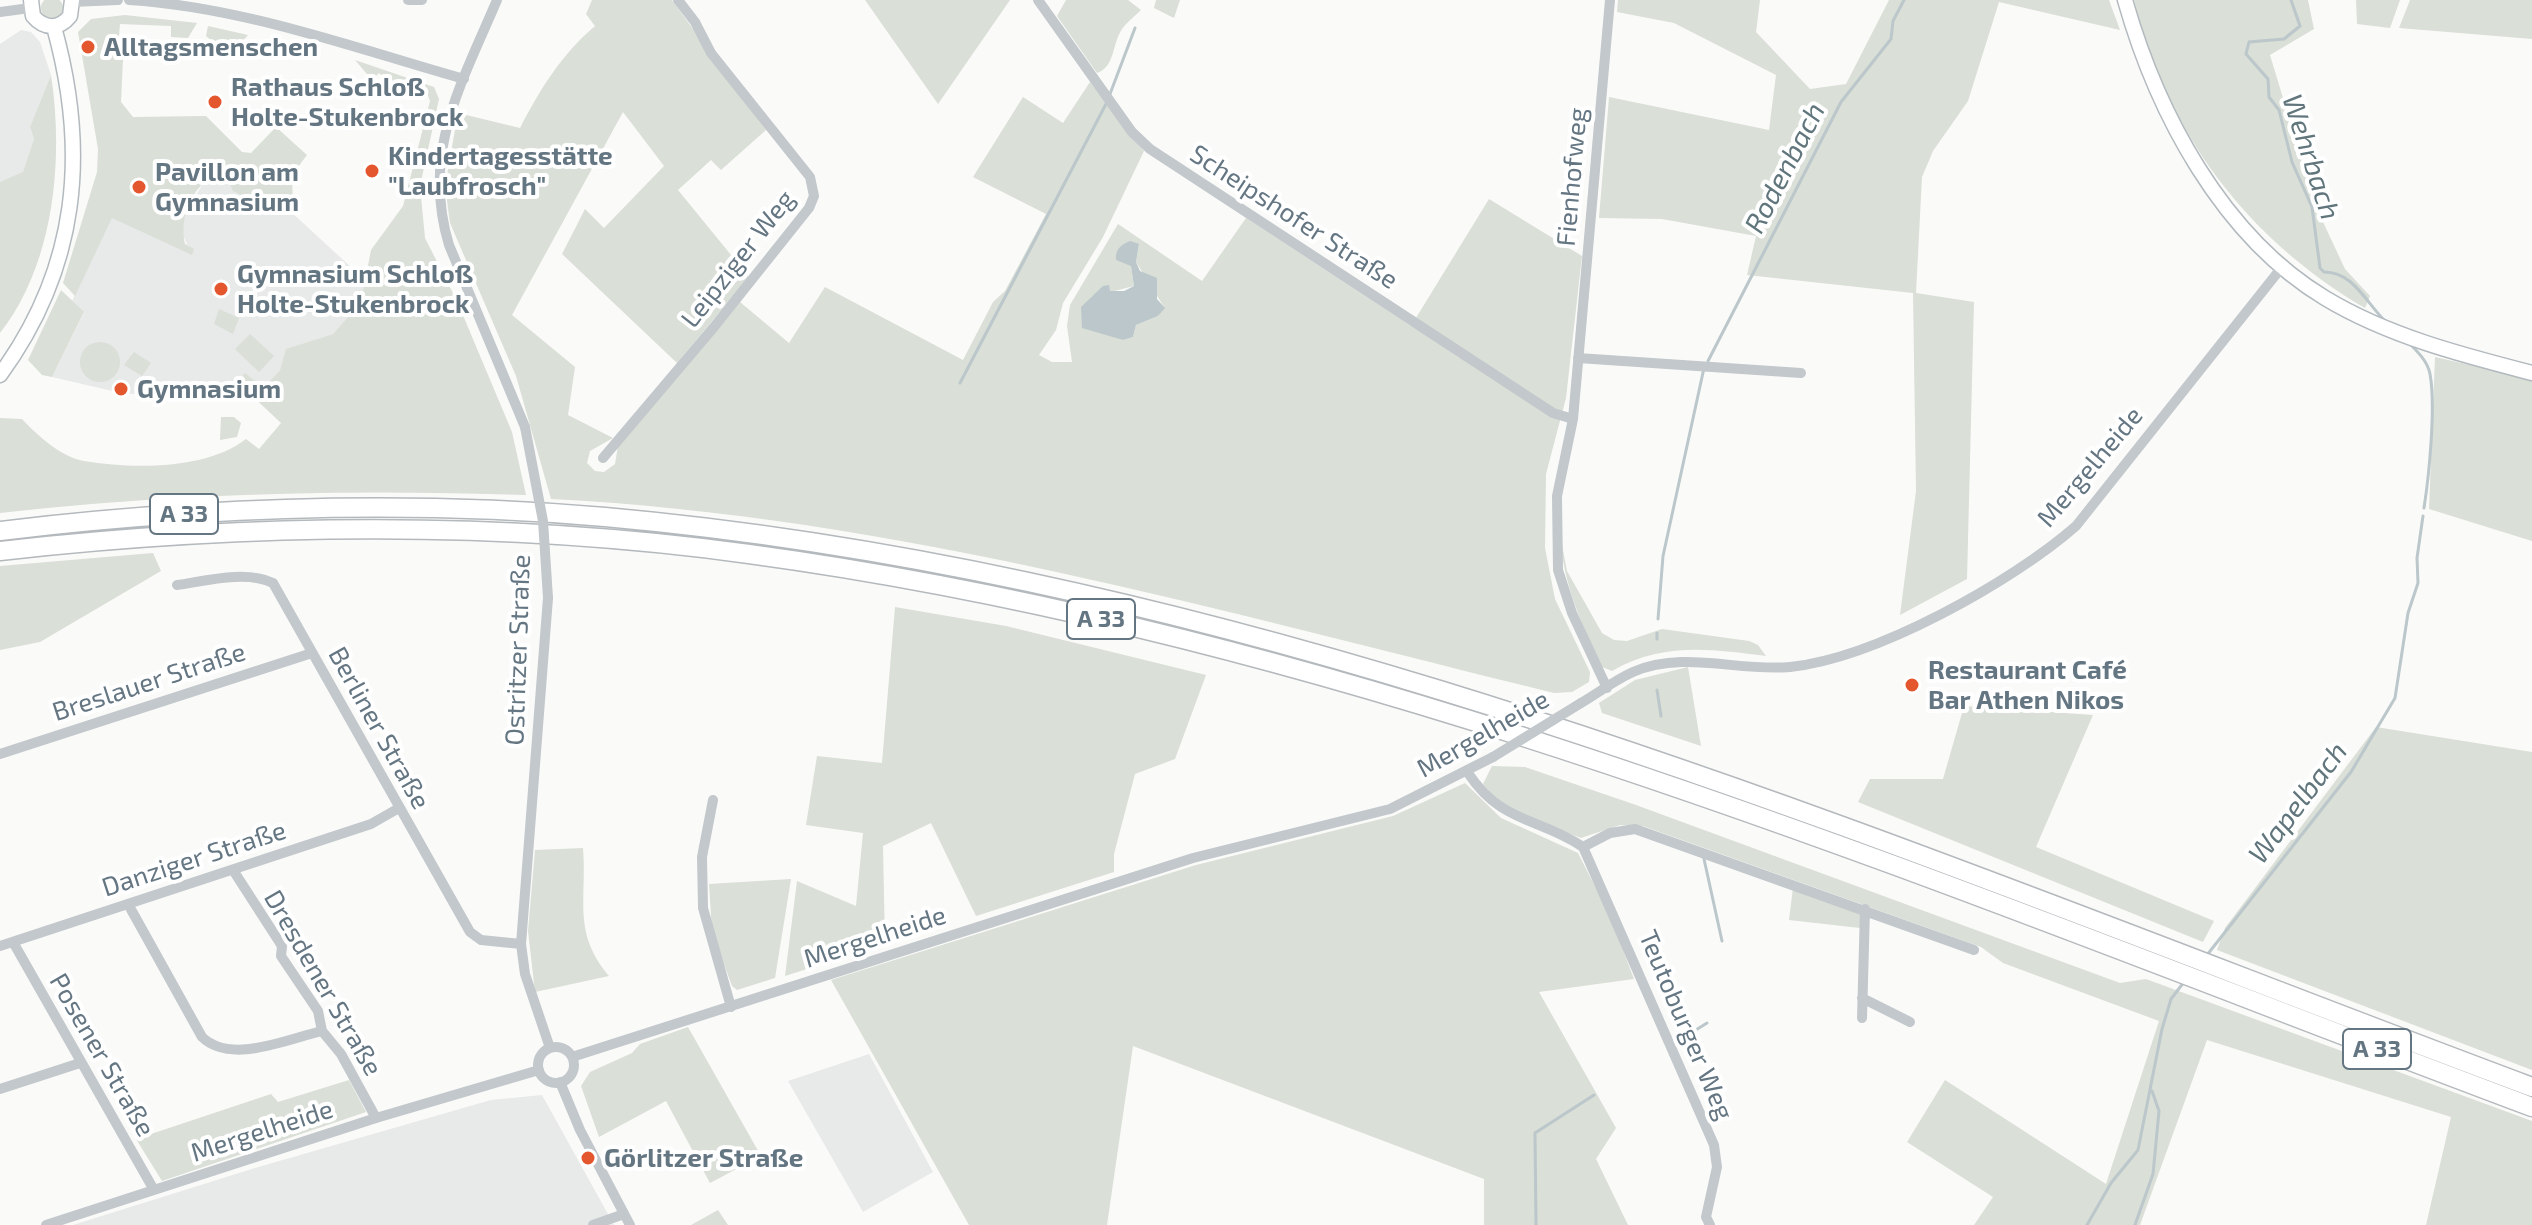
<!DOCTYPE html>
<meta charset="utf-8">
<style>
body{margin:0}
canvas{display:block;background:#fafaf8}
</style>
<canvas width="2532" height="1225"></canvas>
<script>
const context = document.querySelector('canvas').getContext('2d');
context.lineJoin = 'round';
function paint(path, color) { context.fillStyle = color; context.fill(path, 'evenodd'); }
function stroke(path, color, width, dash) { context.strokeStyle = color; context.lineWidth = width; context.lineCap = dash ? 'butt' : 'round'; context.setLineDash(dash || []); context.stroke(path); }
function write(font, color, halo, rows, align = 'center') {
  context.font = font + ' "Exo 2",sans-serif'; context.lineWidth = 8; context.setLineDash([]); context.textBaseline = 'middle'; context.strokeStyle = halo; context.fillStyle = color; for (const [text, x, y, turn = 0] of rows) {
    context.save(); context.translate(x, y); context.rotate((+turn || 0) * Math.PI / 180); context.textAlign = isNaN(turn) ? turn : align; if (halo) context.strokeText(text, 0, 0); context.fillText(text, 0, 0); context.restore();
  }
}
const built = new Path2D(`
 M21,30L31,32L40,42L51,75L30,127L34,139L23,173L0,182V44Z
 M215,175H226L231,181L271,194L289,210L366,281L361,302L333,334L287,349L280,370L268,383L234,385L233,401L121,393L52,377L84,313L72,301L112,217L189,249L182,233L185,215L202,185Z
 M869,1054L933,1172L863,1212L788,1081Z
 M542,1095L614,1225H73L255,1168L491,1100Z`);
const green = new Path2D(`
 M41 8a11 11 0 1 1 22 0a11 11 0 1 1-22 0Z
 M592,0H672L766,130L721,170L711,160L678,190L749,277L677,363L562,254L585,209L604,228L664,166L623,112L512,315L575,367L568,415L613,438L590,451L587,463L595,471L604,472L615,464L618,446L740,302L789,343L825,287L963,360L993,302L1005,291L1046,214L973,177L1023,97L1063,123L1090,82L1144,151L1103,237L1063,303L1056,330L1039,355L1052,362H1072L1067,326L1070,305L1118,224L1202,281L1246,218L1411,326L1489,199L1582,256L1566,398L1546,474L1545,548L1555,599L1590,672L1589,682L1572,692L1554,693C1224,612 892,516 551,499L516,376L450,223L445,186L458,113L520,128C541,88 561,55 595,26L586,14ZM1139,244L1136,262L1164,307L1158,316L1136,325L1133,337L1123,340L1090,328L1091,297L1134,286L1131,265L1116,260Z
 M865,0H1010L938,104Z
 M1066,0H1128L1141,10C1135,16 1127,22 1122,29C1112,44 1115,67 1097,73L1057,16Z
 M1156,0H1180L1174,18L1154,8Z
 M1618,0H1760L1756,32L1810,89L1846,84L1889,0H2109L2120,30L1999,2L1968,101L1933,151L1922,177L1916,293L1974,302L1967,579L1900,615L1916,491L1913,293L1747,275L1756,236L1662,219L1599,218L1609,97L1769,130L1776,75L1674,23L1617,12Z
 M2134,0H2308L2314,29L2270,55L2316,207L2345,269L2370,296L2365,308C2247,239 2167,133 2134,0Z
 M2356,0H2400L2390,28L2357,24Z
 M2410,0H2532V39L2399,28Z
 M125,15L197,23L188,38L171,37V26L120,24L117,58L123,59L121,102L133,117L206,116L242,152L251,153L276,127L307,155L292,175L293,206L289,210L271,194L261,204L233,191L226,175C195,174 178,218 185,244L194,249L192,255L112,218L75,296L63,283L97,172L98,149L78,32L91,19Z
 M208,26L248,35L229,56L206,36Z
 M355,60L434,87L439,99L420,186L425,238L457,301L512,432L526,495C351,489 174,493 0,513V418L22,419C37,435 61,457 84,461C134,469 206,470 246,439L259,449L281,423L248,392L235,390L234,385L245,373L257,383H268L280,370L286,349L333,334L361,302L371,250L403,206L430,101L426,90L408,84L400,93L379,73L372,80Z
 M51,75C64,160 54,264 0,333V182L23,172L34,139L30,127Z
 M61,290L84,312L52,377L42,375L28,360Z
 M219,309L239,318L233,334L214,324Z
 M250,334L274,356L259,372L235,349Z
 M80 362a20 20 0 1 1 40 0a20 20 0 1 1-40 0Z
 M134,352L151,363L142,376L124,365Z
 M2435,357L2532,379V541L2429,509Z
 M221,417H234L241,423L237,437L220,440Z
 M1560,534L1567,571L1602,633L1614,640L1627,641L1662,629L1749,641L1758,645L1766,656C1710,649 1663,642 1612,671L1602,667C1581,623 1563,584 1560,534Z
 M153,553L161,571L40,642L0,650V566Z
 M895,607L1006,626L1206,675L1175,759L1135,774L1114,854V872L976,916L931,823L883,846L885,944L785,976L797,881L856,906L863,833L806,825L817,756L882,763Z
 M1688,667L1701,746L1602,713L1599,703L1635,680Z
 M1964,706L2093,715L2036,847L2214,921L2203,942L1858,802L1870,779H1943Z
 M2376,727L2532,752V1070L2217,950L2225,928Z
 M1492,766L1525,767L1636,805L2120,983L2146,979L2532,1121V1225H2426L2451,1117L2207,1040L2140,1225H1974L1993,1197L1907,1142L1945,1080L2106,1184L2159,1021L2003,963L1981,947L1643,826L1620,825L1581,838C1546,825 1507,814 1483,784Z
 M1465,783L1501,818L1578,853L1610,916L1634,979L1539,992L1616,1128L1596,1159L1628,1225H1484V1179L1133,1046L1107,1225H969L831,980L1196,865L1393,816Z
 M583,848C587,901 572,932 609,976L535,992L528,931L535,850Z
 M791,879L775,978L737,990L732,986L712,931L709,884Z
 M1793,888L1861,914L1860,928L1789,920Z
 M688,1027L761,1156L710,1183L666,1101L599,1137L581,1086L590,1072L632,1053L640,1044Z
 M349,1080L366,1112L162,1181L136,1139L271,1094L278,1102Z
 M718,1210L728,1225H691Z`);
const water = new Path2D(`
 M1130,241L1139,244L1136,262L1140,271L1157,278V299L1165,308L1158,316L1136,325L1133,337L1123,340L1082,328L1081,307L1103,286L1109,285L1110,291H1124L1134,286L1131,266L1116,260C1115,249 1121,245 1130,241Z`);
const stream = new Path2D(`
 M2291,0L2300,26L2284,39L2249,42L2246,54L2268,79L2269,97L2279,110L2292,162L2312,207L2320,268L2324,272C2354,272 2366,303 2386,322
 M1110,94L1135,28
 M2409,343C2418,352 2428,362 2430,374C2436,406 2429,476 2424,508
 M1708,361L1841,102L1891,39L1893,21L1904,0
 M960,383L1106,104
 M1658,619L1663,556L1704,368
 M1657,639V633
 M1657,690L1661,716
 M1704,859L1722,941
 M2207,955L2351,772L2395,698L2408,613L2418,583L2417,558L2423,516
 M1675,1043L1707,1023
 M1536,1225L1535,1133L1594,1095
 M2087,1225L2111,1183L2138,1150L2162,1029L2171,999L2184,982
 M2135,1225L2153,1174L2159,1111L2152,1091`);
const street = new Path2D(`
 M129,0C243,7 354,48 464,79
 M408,0H422
 M497,0C461,85 421,152 449,245L525,427
 M1038,0L1132,132L1150,149L1553,413L1573,419
 M72,2L118,0
 M0,12L30,8
 M1578,358L1801,373
 M603,458L714,327L809,208L814,196L810,177L711,53L695,22L678,0
 M177,585C205,581 246,570 273,583L470,932L481,940L521,944
 M548,598L521,944L525,974L550,1048
 M1607,688L1572,613L1558,570L1557,496L1573,419L1610,0
 M1581,703C1598,693 1615,680 1633,672C1684,650 1738,672 1790,667C1876,658 2012,582 2076,526L2282,267
 M0,754L312,653
 M1468,773C1502,824 1538,817 1583,847L1714,1145L1717,1167L1706,1217L1710,1225
 M713,800L702,857L703,908L731,1007
 M1583,847L1610,833L1635,829L1974,950
 M233,870L282,946L281,956L318,1011L322,1031L341,1054L376,1118
 M128,904L202,1037C231,1065 287,1039 322,1031
 M13,942L154,1190
 M0,946L371,824L399,808
 M1862,998L1910,1022
 M1862,1018L1865,909
 M538 1065a18 18 0 1 1 36 0a18 18 0 1 1-36 0Z
 M572,1057L1193,858L1390,809L1493,757
 M560,1082L580,1130L630,1225
 M0,1089L80,1063
 M46,1225L376,1118L539,1070
 M593,1225L624,1214`);
const secondary = new Path2D(`
 M31,0L33,16C44,29 59,30 70,16L72,0
 M2125,0C2157,113 2222,236 2325,298C2388,336 2462,355 2532,373
 M0,375C78,268 89,153 54,27`);
const highway = new Path2D(`
 M0,531C200,507 404,500 605,517C1279,577 1905,853 2532,1087
 M0,551C249,523 500,520 749,554C1369,638 1950,889 2532,1107`);
const streetBridge = new Path2D(`
 M525,427L543,521L548,598
 M1493,757L1581,703`);
const markers = [
 [88,47,8,"#e4572e"],
 [215,102,8,"#e4572e"],
 [372,171,8,"#e4572e"],
 [139,187,8,"#e4572e"],
 [221,289,8,"#e4572e"],
 [121,389,8,"#e4572e"],
 [1912,685,8,"#e4572e"],
 [588,1158,8,"#e4572e"]
];
const shields = [
 [184,514,68],
 [1101,619,68],
 [2377,1049,68]
];
const shieldNames = [
 ["A 33",184,514],
 ["A 33",1101,619],
 ["A 33",2377,1049]
];
const poiNames = [
 ["Alltagsmenschen",104,47],
 ["Rathaus Schloß",231,87],
 ["Holte-Stukenbrock",231,117],
 ["Kindertagesstätte",388,156],
 ["\"Laubfrosch\"",388,186],
 ["Pavillon am",155,172],
 ["Gymnasium",155,202],
 ["Gymnasium Schloß",237,274],
 ["Holte-Stukenbrock",237,304],
 ["Gymnasium",137,389],
 ["Restaurant Café",1928,670],
 ["Bar Athen Nikos",1928,700],
 ["Görlitzer Straße",604,1158]
];
const streetNames = [
 ["Fienhofweg",1572,177,-85],
 ["Scheipshofer Straße",1294,217,33],
 ["Leipziger Weg",738,259,-52],
 ["Mergelheide",2090,467,-50],
 ["Ostritzer Straße",518,650,-88],
 ["Breslauer Straße",149,682,-18],
 ["Berliner Straße",379,728,61],
 ["Mergelheide",1483,734,-30],
 ["Danziger Straße",194,859,-18],
 ["Mergelheide",875,937,-18],
 ["Dresdener Straße",323,983,60],
 ["Teutoburger Weg",1686,1025,67],
 ["Posener Straße",102,1055,60],
 ["Mergelheide",262,1131,-18]
];
const waterNames = [
 ["Wehrbach",2311,157,72],
 ["Rodenbach",1785,168,-63],
 ["Wapelbach",2298,803,-53]
];
paint(built, '#e8e9e9');
paint(green, '#dadfd7');
paint(water, '#bbc7cb');
stroke(stream, '#bbc7cb', 3);
stroke(secondary, '#b3babf', 17);
stroke(highway, '#b4b9bd', 21);
stroke(street, '#c3c8cc', 10);
stroke(secondary, '#fff', 14);
stroke(highway, '#fff', 18);
stroke(streetBridge, '#c3c8cc', 10);
for (const [x, y, r, color] of markers) { const dot = new Path2D(); dot.arc(x, y, r, 0, 2 * Math.PI); context.fillStyle = color; context.fill(dot); stroke(dot, '#fff', 3); }
for (const [x, y, w] of shields) { const box = new Path2D(); box.roundRect(x - w / 2, y - 20, w, 40, 6); context.fillStyle = '#fff'; context.fill(box); stroke(box, '#657683', 2); }
write('bold 24px', '#657683', null, shieldNames);
write('bold 26px', '#657683', '#fff', poiNames, 'left');
write('26px', '#657683', '#fff', streetNames);
write('italic 28px', '#60757c', '#fff', waterNames);
</script>
